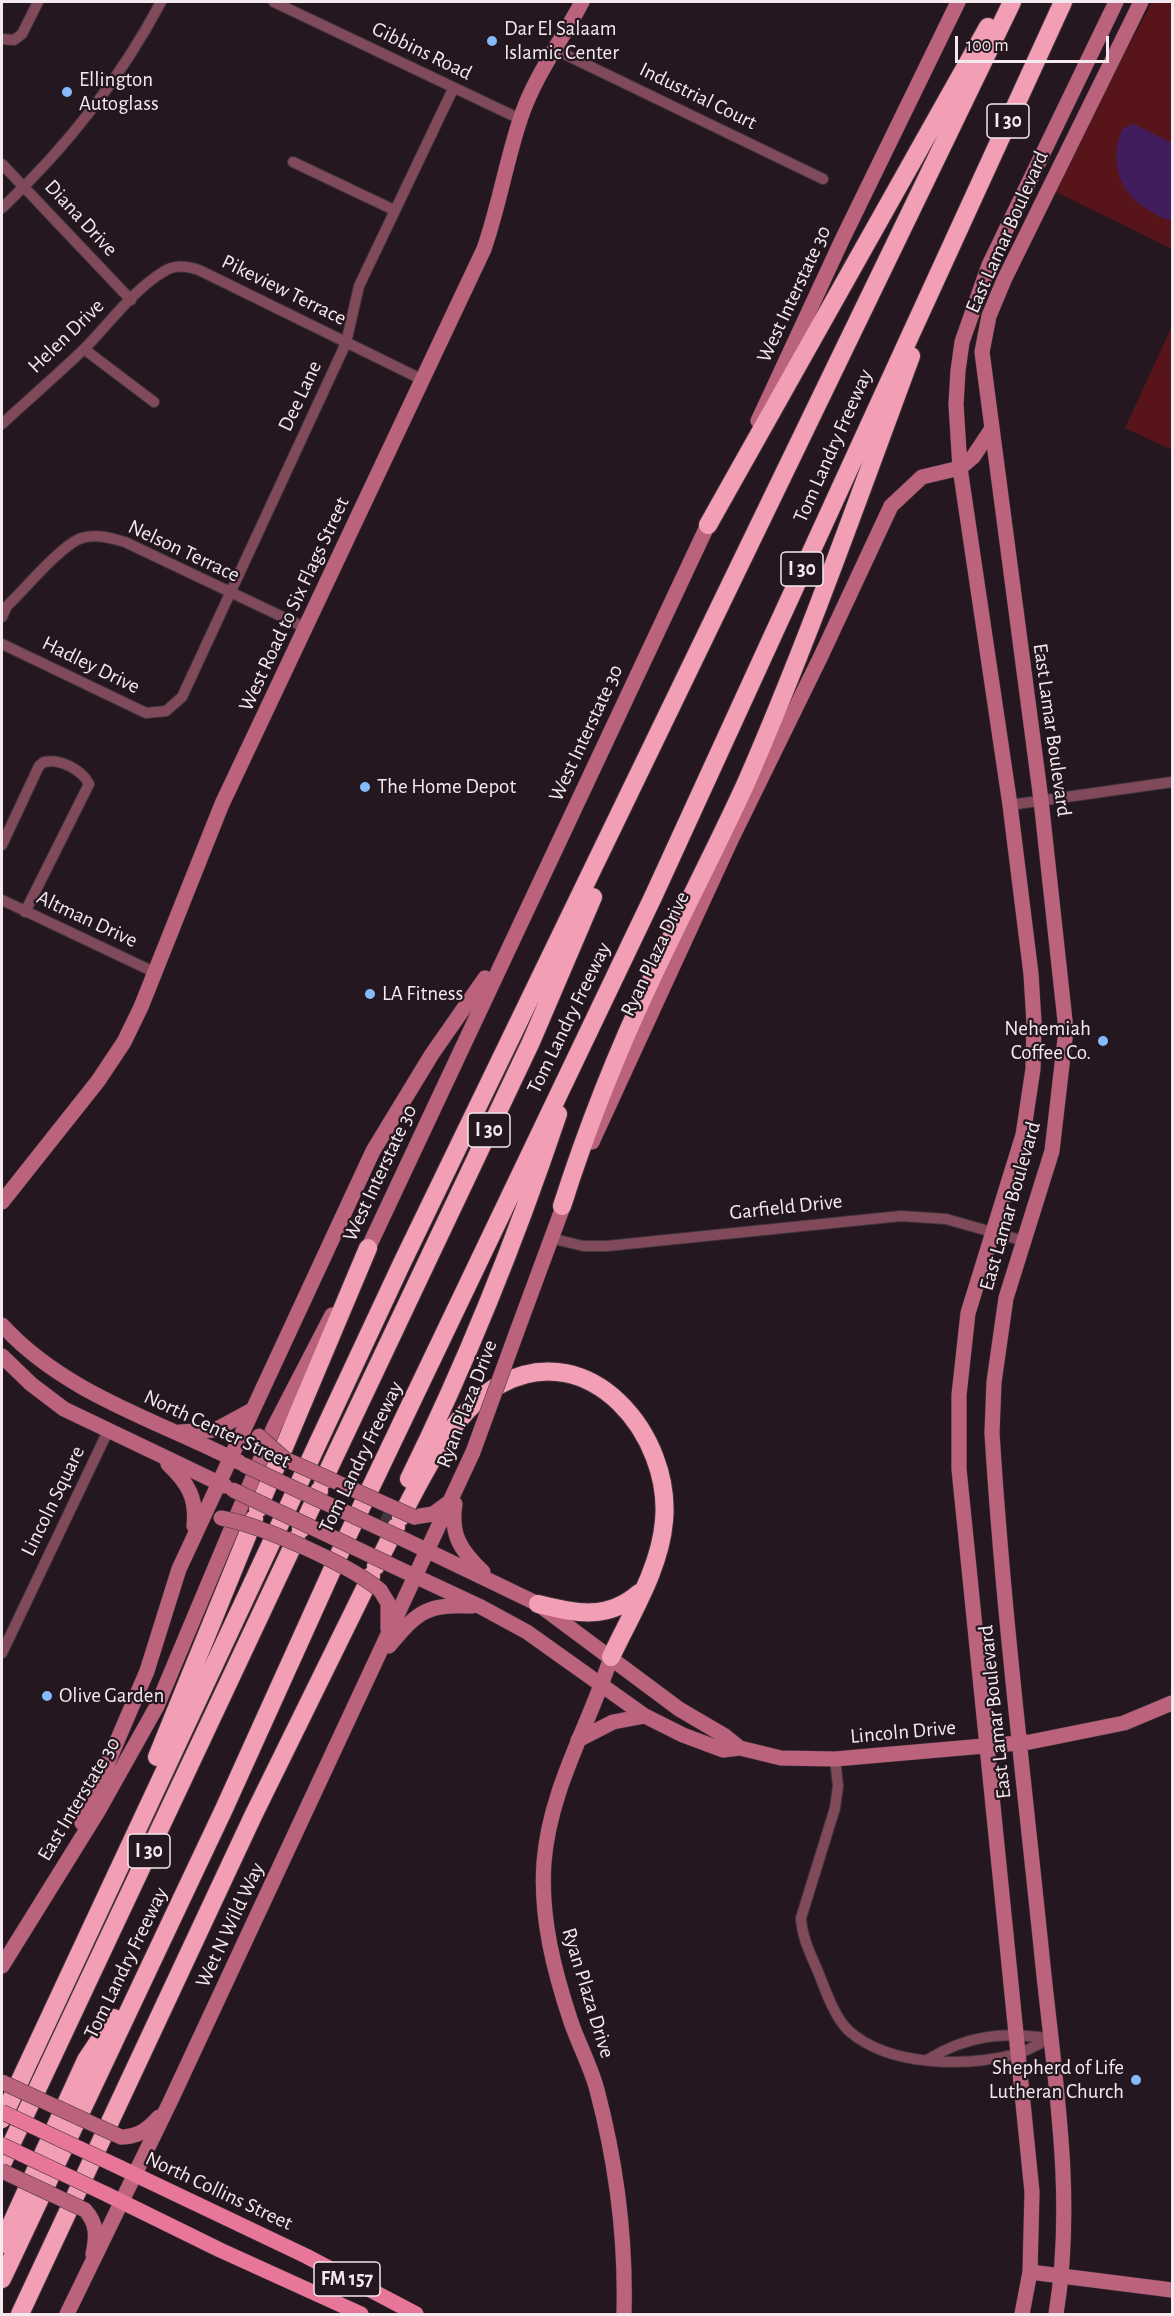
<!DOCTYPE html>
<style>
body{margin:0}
#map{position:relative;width:1174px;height:2316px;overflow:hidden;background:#24171f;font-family:"Alegreya Sans",sans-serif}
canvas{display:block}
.frame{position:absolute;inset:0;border:3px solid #f3e9ee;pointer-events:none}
.scale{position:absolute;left:955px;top:36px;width:154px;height:27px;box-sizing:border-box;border:3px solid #f3e9ee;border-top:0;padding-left:8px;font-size:18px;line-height:21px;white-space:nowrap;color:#f3e9ee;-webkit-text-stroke:4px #24171f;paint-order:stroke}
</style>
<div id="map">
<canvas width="1174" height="2316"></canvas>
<div class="frame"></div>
<div class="scale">100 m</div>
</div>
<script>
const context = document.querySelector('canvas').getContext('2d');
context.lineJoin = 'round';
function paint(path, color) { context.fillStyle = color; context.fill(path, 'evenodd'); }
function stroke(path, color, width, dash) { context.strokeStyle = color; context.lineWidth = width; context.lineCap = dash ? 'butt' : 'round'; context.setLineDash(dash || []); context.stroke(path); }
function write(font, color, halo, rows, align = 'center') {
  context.font = font + ' "Alegreya Sans",sans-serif'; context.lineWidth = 4.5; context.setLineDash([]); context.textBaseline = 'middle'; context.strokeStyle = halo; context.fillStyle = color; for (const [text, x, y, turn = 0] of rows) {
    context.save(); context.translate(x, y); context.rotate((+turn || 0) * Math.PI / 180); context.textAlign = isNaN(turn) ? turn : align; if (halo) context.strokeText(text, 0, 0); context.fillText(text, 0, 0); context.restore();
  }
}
const green = new Path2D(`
 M1152,2H1172V249L1056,192L1094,110Z
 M1172,326V450L1125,428Z`);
const water = new Path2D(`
 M1134,124L1172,143V217L1169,220C1162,219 1158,215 1152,212C1119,195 1108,161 1123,128Z`);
const highwayTunnel = new Path2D(`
 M388,1523L393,1513`);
const street = new Path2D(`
 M274,2L520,119
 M2,39L14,40L22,34L38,2
 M556,50L823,179
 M293,162L394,210
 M2,164L131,300
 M2,208C67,147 119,81 161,2
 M84,349L154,402
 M2,424C29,399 57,375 84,349C109,324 132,291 163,272C175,264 186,266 199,270L423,380
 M2,617L7,606C24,590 59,548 79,539C94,533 110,538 125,542L306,628
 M2,644L146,713L166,711L182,697L346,343L359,286L453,89
 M1010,805L1172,782
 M2,845L39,766L44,762C60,758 82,770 89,784L25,912
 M2,900L156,973
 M550,1238L583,1246H607L901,1216L946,1219L1024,1241
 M2,1653L108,1431
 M835,1759L838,1786L835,1808L801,1918C802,1938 811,1955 819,1974C826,1992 835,2018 849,2031C890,2067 966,2067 1016,2054C1028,2051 1039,2043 1050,2039
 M927,2060C967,2035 1005,2031 1050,2039`);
const secondary = new Path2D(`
 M758,421L842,240L958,2
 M592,1142L730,842L821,656L891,506L922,477L960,468L973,457L991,430
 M2,1202L98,1081L124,1042L141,1007L222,804L484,249C499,206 506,162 520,120C533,78 562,40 582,2
 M364,1257L712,516
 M2,1325C65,1394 157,1420 239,1462
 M516,1334L567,1196
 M2,1356L31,1384L64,1409L225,1486
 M180,1432L215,1430L252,1410
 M168,1464C188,1483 197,1498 194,1526
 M455,1504C450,1535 461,1551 483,1572
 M414,1517L433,1514L448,1503
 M403,1539L538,1604L679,1709L725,1736L740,1748
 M391,1565L481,1607L527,1632L645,1716L683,1735L723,1750L740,1748L781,1758L835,1759L1030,1742L1124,1723L1172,1703
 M380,1590L388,1603V1629
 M389,1646C418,1611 427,1604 472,1606
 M611,1657C589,1726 550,1788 544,1862C540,1917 554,1971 571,2022C579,2045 591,2067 597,2090C616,2162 626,2240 624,2314
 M578,1740L613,1722L645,1716
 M82,1823L147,1671L179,1569L193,1539L373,1151L432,1054L485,978
 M2,1966L97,1813L157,1706L274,1427L332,1315
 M121,2137C138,2137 147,2130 159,2117
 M85,2210C97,2223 97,2236 93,2254
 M1030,2272L1172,2290
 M67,2314L171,2100L473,1452
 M1022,2314L1030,2272L1032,2192L959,1469V1395L968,1313L1023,1135L1033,1069L1034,1023L1031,974L1010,805L960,468L956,404L958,371L962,342L989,265L1116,2
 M1056,2314C1075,2199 1055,2082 1043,1966C1025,1789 1003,1611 992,1433L994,1382L1006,1298L1052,1151L1066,1030L1041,800L982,352L989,316L1004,280L1141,2`);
const primary = new Path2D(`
 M119,2167L306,2256L416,2314
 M106,2194L220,2250L361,2314`);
const highway = new Path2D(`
 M708,525L988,27
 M562,1206C587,1128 617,1052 652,978C682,913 716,849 746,783C807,643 858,499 911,356
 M409,1479C467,1361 516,1239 558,1114
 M323,1481L531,1042L593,897
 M258,1509L368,1248
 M401,1517C426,1470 453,1410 501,1384C591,1336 672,1436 664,1521C660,1569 631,1614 611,1657
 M301,1529L319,1491
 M376,1566L396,1527
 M538,1604C576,1613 607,1621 639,1593
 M157,1757L254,1519
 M2,2119L402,1263L1012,2
 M2,2164L296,1539
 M2,2244L86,2060L114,2018
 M2,2279L224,1809L347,1537L653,897L1063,2
 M20,2314L253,1816L371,1576`);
const secondaryBridge = new Path2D(`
 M259,1436L285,1459L414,1517
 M473,1452L516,1334
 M244,1465L403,1539
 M233,1490L391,1565
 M221,1518C261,1525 348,1564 380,1590
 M2,2082L121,2137
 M2,2171L85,2210`);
const primaryBridge = new Path2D(`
 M2,2112L119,2167
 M2,2145L106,2194`);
const markers = [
 [492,41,6,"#85bbfb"],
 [67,92,6,"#85bbfb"],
 [365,787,6,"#85bbfb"],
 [370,994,6,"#85bbfb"],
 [1103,1041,6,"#85bbfb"],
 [47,1696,6,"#85bbfb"],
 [1136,2080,6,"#85bbfb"]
];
const shields = [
 [1008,121,42],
 [802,569,42],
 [489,1130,42],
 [149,1851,42],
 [347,2279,66]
];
const shieldNames = [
 ["I 30",1008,121],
 ["I 30",802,569],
 ["I 30",489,1130],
 ["I 30",149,1851],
 ["FM 157",347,2279]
];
const poiNames = [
 ["Dar El Salaam",504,29],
 ["Islamic Center",504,53],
 ["Ellington",79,80],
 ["Autoglass",79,104],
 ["The Home Depot",377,787],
 ["LA Fitness",382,994],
 ["Nehemiah",1091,1029,"right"],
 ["Coffee Co.",1091,1053,"right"],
 ["Olive Garden",59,1696],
 ["Shepherd of Life",1124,2068,"right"],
 ["Lutheran Church",1124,2092,"right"]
];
const streetNames = [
 ["Gibbins Road",422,51,26],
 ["Industrial Court",698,96,26],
 ["Diana Drive",81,218,47],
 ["East Lamar Boulevard",1007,232,-66],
 ["Pikeview Terrace",284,290,26],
 ["West Interstate 30",794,294,-65],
 ["Helen Drive",66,336,-44],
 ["Dee Lane",300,396,-65],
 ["Tom Landry Freeway",833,446,-66],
 ["Nelson Terrace",184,551,25],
 ["West Road to Six Flags Street",294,604,-65],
 ["Hadley Drive",91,665,26],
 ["East Lamar Boulevard",1052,730,82],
 ["West Interstate 30",586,733,-65],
 ["Altman Drive",87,919,25],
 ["Ryan Plaza Drive",655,954,-65],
 ["Tom Landry Freeway",569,1018,-64],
 ["West Interstate 30",380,1173,-65],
 ["East Lamar Boulevard",1010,1206,-74],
 ["Garfield Drive",786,1207,-6],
 ["Ryan Plaza Drive",467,1404,-69],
 ["North Center Street",217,1429,25],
 ["Tom Landry Freeway",361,1457,-64],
 ["Lincoln Square",53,1501,-64],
 ["East Lamar Boulevard",995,1712,-96],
 ["Lincoln Drive",903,1732,-5],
 ["East Interstate 30",79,1799,-59],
 ["Wet N Wild Way",230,1925,-65],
 ["Tom Landry Freeway",126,1963,-64],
 ["Ryan Plaza Drive",588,1993,73],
 ["North Collins Street",219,2191,25]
];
paint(green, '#57151a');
paint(water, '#421d5d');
stroke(highwayTunnel, '#43363e', 18, [18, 9]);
stroke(street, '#41343c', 12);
stroke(secondary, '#41343c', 16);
stroke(primary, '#41343c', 16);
stroke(highway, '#41343c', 20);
stroke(street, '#814a5a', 10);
stroke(secondary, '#bb637d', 15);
stroke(primary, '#e87698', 15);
stroke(highway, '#f29fb5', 18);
stroke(secondaryBridge, '#41343c', 16, []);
stroke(primaryBridge, '#41343c', 16, []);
stroke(secondaryBridge, '#bb637d', 15);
stroke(primaryBridge, '#e87698', 15);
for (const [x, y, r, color] of markers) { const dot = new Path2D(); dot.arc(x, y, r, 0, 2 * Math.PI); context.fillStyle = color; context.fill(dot); stroke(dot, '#24171f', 2); }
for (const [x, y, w] of shields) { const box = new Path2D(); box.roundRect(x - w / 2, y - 17, w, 34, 4.5); context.fillStyle = '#24171f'; context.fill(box); stroke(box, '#f3e9ee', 1.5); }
write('bold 20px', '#f3e9ee', null, shieldNames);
write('21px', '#f3e9ee', '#24171f', poiNames, 'left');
write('21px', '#f3e9ee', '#24171f', streetNames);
</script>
